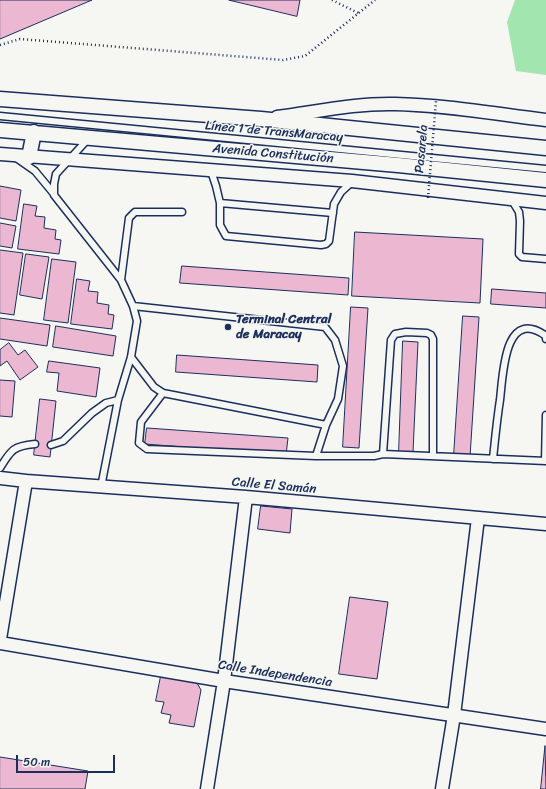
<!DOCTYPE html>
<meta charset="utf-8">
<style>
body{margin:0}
#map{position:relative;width:546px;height:789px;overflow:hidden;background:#f6f6f2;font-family:Sriracha,sans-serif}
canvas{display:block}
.scale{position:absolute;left:16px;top:755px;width:99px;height:18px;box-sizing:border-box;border:2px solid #1b2f5e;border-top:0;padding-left:5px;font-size:12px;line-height:14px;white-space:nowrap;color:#1b2f5e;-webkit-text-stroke:3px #f6f6f2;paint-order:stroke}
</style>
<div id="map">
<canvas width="546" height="789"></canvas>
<div class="scale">50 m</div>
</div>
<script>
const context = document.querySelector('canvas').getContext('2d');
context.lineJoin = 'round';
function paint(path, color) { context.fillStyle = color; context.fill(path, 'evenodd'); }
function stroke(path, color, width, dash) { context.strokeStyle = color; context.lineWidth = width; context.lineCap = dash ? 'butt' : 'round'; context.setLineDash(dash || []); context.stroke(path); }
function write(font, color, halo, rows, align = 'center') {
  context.font = font + ' Sriracha,sans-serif'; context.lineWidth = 3; context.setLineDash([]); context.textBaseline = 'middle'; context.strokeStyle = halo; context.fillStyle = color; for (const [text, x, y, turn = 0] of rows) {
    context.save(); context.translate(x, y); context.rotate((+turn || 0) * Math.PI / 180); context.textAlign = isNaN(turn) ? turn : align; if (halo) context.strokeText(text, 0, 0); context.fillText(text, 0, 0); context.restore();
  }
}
const green = new Path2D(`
 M515,0H546V75L516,71L507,22Z`);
const building = new Path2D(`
 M0,0H92L0,39Z
 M229,0H300L297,16Z
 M0,186L21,190L16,221L0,218Z
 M24,204L37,206L35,216L45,217L44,228L56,230L55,239L61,240L59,254L18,249Z
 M0,223L16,226L12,248L0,246Z
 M355,232L483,239L480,303L352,296Z
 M0,250L23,253L14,315L0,313Z
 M26,254L49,257L42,299L20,295Z
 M52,259L76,262L68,323L44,320Z
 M182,266L349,278L348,295L180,283Z
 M77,279L90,281L88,291L98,292L97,303L109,305L108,314L114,315L112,329L71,324Z
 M492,289L546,293V308L491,304Z
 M351,307L368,308L359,448L343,447Z
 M463,316L479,317L470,457L454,455Z
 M0,318L50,325L47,346L0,339Z
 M56,326L116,336L113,356L53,347Z
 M403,341L418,342L413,452H399Z
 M9,343L18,355L25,350L38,367L20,380L7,361L0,366V350Z
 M177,355L318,365L317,382L176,372Z
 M49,361L100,368L96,397L57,391L59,373L47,372Z
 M0,380L15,381L12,417L0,416Z
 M40,399L56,401L50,457L34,455Z
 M147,428L288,438L286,455L145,444Z
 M261,506L292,509L290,533L258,529Z
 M350,597L388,602L377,679L339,674Z
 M161,676L197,683L201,690L194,727L169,723L171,715L161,713L164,702L156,701Z
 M545,746L546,789H541Z
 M0,757L88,771L85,789H0Z`);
const path = new Path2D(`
 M332,0L358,13
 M0,45L20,39L283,60L305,56L375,0`);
const service = new Path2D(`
 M0,116L546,169
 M88,139L56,174L54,184V195L121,280L133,306L137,321L131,357L118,400L101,487
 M15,157L35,171L54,194
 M207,171L212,174L216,186L220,203V225L226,236L321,245L326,244L329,241L334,204L341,192L352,182
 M511,199L519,212L520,221L519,254L522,257L546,259
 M220,203L333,213
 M121,280L129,218L135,212H182
 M133,306L325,327L335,340L343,366L338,399L326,425
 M131,357L154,387L163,393L326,425L316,456
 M163,393L141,422L139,443L147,449L316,456H374L383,454L546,461
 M51,445L63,441L92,413L106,403L118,400
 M383,454L391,340L395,334L406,332L427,333L431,335L433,339V456
 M493,459C495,439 497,419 500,400C503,375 504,306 546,336V339
 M545,461L546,415
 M0,468C11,450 13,446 35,444`);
const minor = new Path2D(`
 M277,117C316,112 355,103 395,104C445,105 496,114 546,120
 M0,154L352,181L546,203
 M0,478L26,481L246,497L546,524
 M0,639L26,481
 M0,643L224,681L546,729
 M207,789L224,681L246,497
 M442,789L454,715L478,518`);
const tertiary = new Path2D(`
 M0,99L261,119L546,148
 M0,130L398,165L546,180
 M29,157L34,132`);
const pathBridge = new Path2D(`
 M428,198L436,101`);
const markers = [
 [228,327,4,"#1b2f5e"]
];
const streetNames = [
 ["Línea 1 de TransMaracay",274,132,5],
 ["Pasarela",422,149,-85],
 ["Avenida Constitución",273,154,5],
 ["Calle El Samán",274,486,5],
 ["Calle Independencia",275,674,9]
];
const poiNames = [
 ["Terminal Central",236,320],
 ["de Maracay",236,335]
];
paint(green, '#a3e5af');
paint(building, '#ecb7d1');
stroke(building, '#1b2f5e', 1);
stroke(service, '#1b2f5e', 9);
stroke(minor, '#1b2f5e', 15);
stroke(tertiary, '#1b2f5e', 17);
stroke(path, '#1b2f5e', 2.5, [1, 3]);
stroke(service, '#f6f6f2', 6);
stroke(minor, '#f6f6f2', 12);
stroke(tertiary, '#f6f6f2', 14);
stroke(pathBridge, '#1b2f5e', 2.5, [1, 3]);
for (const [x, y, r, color] of markers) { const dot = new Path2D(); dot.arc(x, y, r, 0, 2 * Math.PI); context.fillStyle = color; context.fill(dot); stroke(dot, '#f6f6f2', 1.5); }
write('13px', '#1b2f5e', '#f6f6f2', streetNames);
write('bold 13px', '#1b2f5e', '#f6f6f2', poiNames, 'left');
</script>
